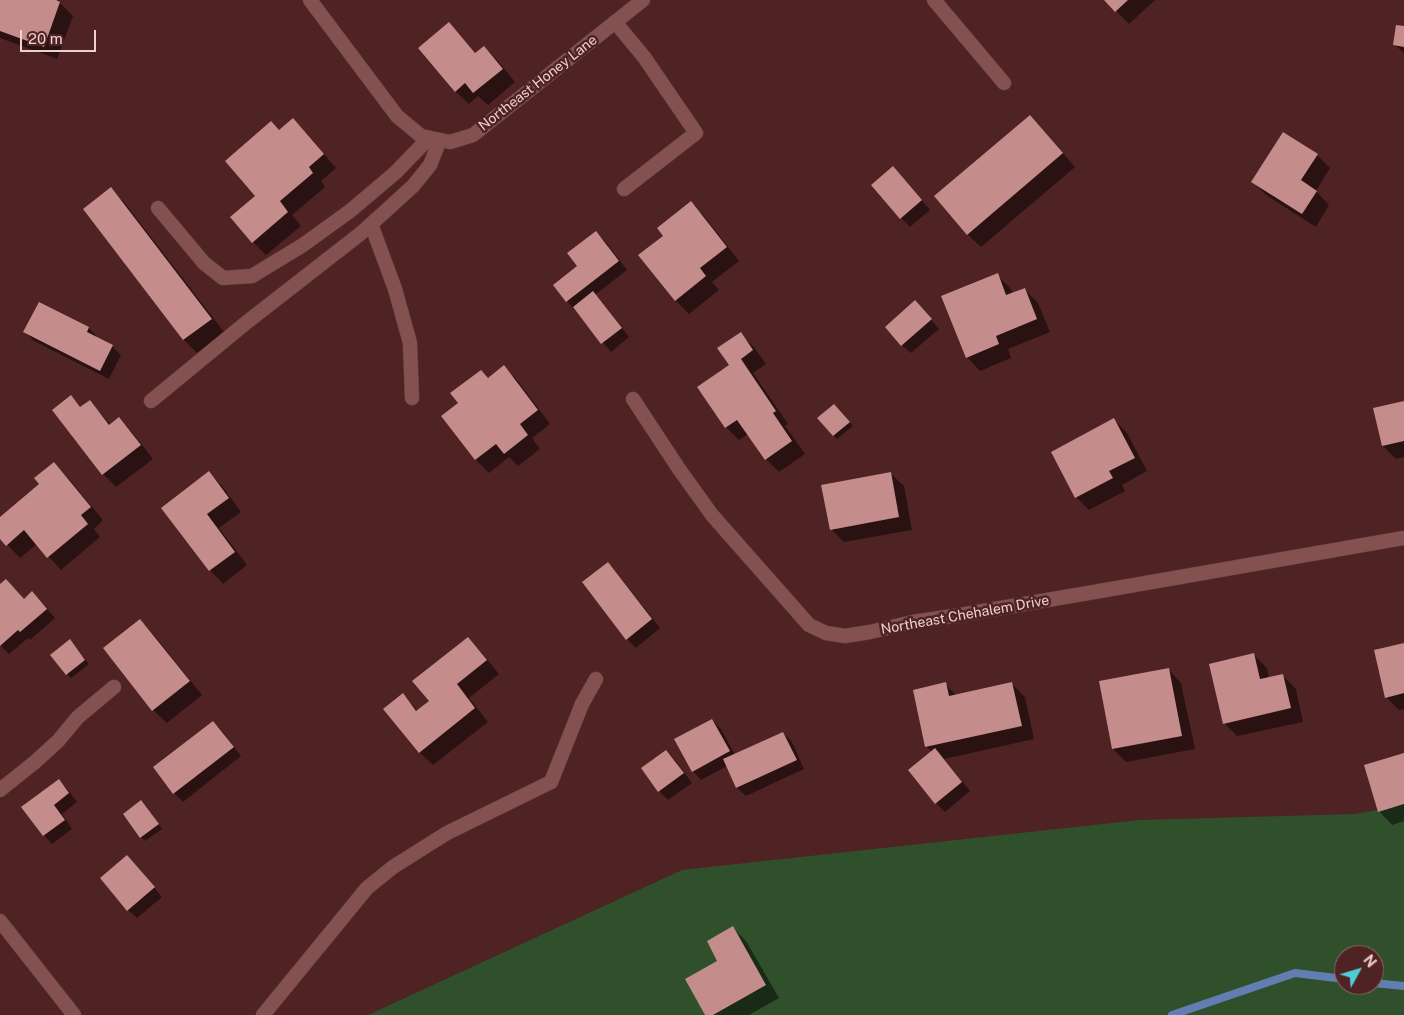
<!DOCTYPE html>
<style>
body{margin:0}
#map{position:relative;width:1404px;height:1015px;overflow:hidden;background:#4f2323;font-family:"Public Sans",sans-serif}
canvas{display:block}
.north{position:absolute;left:1334px;top:945px;width:50px;height:50px;box-sizing:border-box;background:#4f2323;border:1px solid #8f6868;border-radius:50%;rotate:51deg;font-size:14px;font-weight:700;line-height:20px;text-align:center;color:#eed0cf}
.north::after{content:'';display:block;margin:auto;width:18px;height:22px;background:#51ccd4;clip-path:polygon(50% 0,100% 100%,50% 72%,0 100%)}
.scale{position:absolute;left:20px;top:30px;width:76px;height:22px;box-sizing:border-box;border:2px solid #eed0cf;border-top:0;padding-left:6px;font-size:15px;line-height:18px;white-space:nowrap;color:#eed0cf;-webkit-text-stroke:4px #4f2323;paint-order:stroke}
</style>
<div id="map">
<canvas width="1404" height="1015"></canvas>
<div class="north">N</div>
<div class="scale">20 m</div>
</div>
<script>
const context = document.querySelector('canvas').getContext('2d');
context.lineJoin = 'round';
function paint(path, color) { context.fillStyle = color; context.fill(path, 'evenodd'); }
function stroke(path, color, width, dash) { context.strokeStyle = color; context.lineWidth = width; context.lineCap = dash ? 'butt' : 'round'; context.setLineDash(dash || []); context.stroke(path); }
function write(font, color, halo, rows, align = 'center') {
  context.font = font + ' "Public Sans",sans-serif'; context.lineWidth = 5; context.setLineDash([]); context.textBaseline = 'middle'; context.strokeStyle = halo; context.fillStyle = color; for (const [text, x, y, turn = 0] of rows) {
    context.save(); context.translate(x, y); context.rotate((+turn || 0) * Math.PI / 180); context.textAlign = isNaN(turn) ? turn : align; if (halo) context.strokeText(text, 0, 0); context.fillText(text, 0, 0); context.restore();
  }
}
const green = new Path2D(`
 M1404,805V1015H368L682,870L1139,820L1355,814ZM1344,955H1374V985H1344Z`);
const shadow = new Path2D(`
 M0,0H52L60,3L73,16L57,59L0,38Z
 M1106,0H1155L1129,24Z
 M449,24L476,54L484,47L497,60L515,82L488,105L478,96L469,104L455,91Z
 M1404,27V53L1394,44Z
 M1030,117L1043,130L1075,167L981,247L967,234Z
 M293,119L306,133L336,168L321,181L325,187L292,215L301,226L266,255L253,242L257,196L279,131Z
 M1317,155L1330,168L1316,191L1329,205L1316,227L1266,195L1253,182Z
 M901,176L930,210L910,227L901,218Z
 M111,189L124,202L224,332L197,353L184,340L84,209Z
 M691,203L704,216L739,261L712,282L719,290L689,314L676,301L640,255L665,236Z
 M596,233L605,241L627,270L595,295L602,302L629,337L611,352L567,301L579,266Z
 M997,275L1010,288L1013,294L1024,289L1038,303L1050,332L1008,349L1011,358L980,371L967,357Z
 M39,303L89,328L97,337V338L112,346L121,355L109,379L34,341L25,332Z
 M924,311L939,329L911,353L902,345Z
 M740,334L754,347L766,364L753,373L788,424L785,426L805,454L779,472L766,459L748,434L739,440L726,427L699,387L731,365Z
 M504,367L517,380L550,424L532,438L540,449L518,466L509,457L489,473L476,460L442,416Z
 M71,397L81,408L89,401L111,425L119,419L132,432L153,459L116,487L103,474Z
 M1404,402V457L1396,459L1383,446Z
 M838,409L853,426L837,439L833,435Z
 M1114,420L1127,433L1147,471L1122,485L1125,491L1089,510L1076,497Z
 M54,464L67,477L103,520L94,529L100,537L61,570L37,544L20,558L0,537V518L41,484Z
 M209,473L222,486L241,512L219,528L247,565L223,584L210,570L162,508Z
 M890,473L904,486L912,530L844,542L831,529Z
 M608,563L616,572L660,628L636,648L627,639L583,583Z
 M0,586L24,600L41,602L55,618L30,640L28,638L9,654L0,645Z
 M140,620L153,634L202,695L167,723L153,710Z
 M467,638L481,652L499,674L469,698L488,722L433,765L419,752L403,695L418,711L430,702Z
 M1404,644V709L1399,710L1386,697Z
 M74,645L89,664L71,678L67,674Z
 M1254,655L1267,668L1269,678L1282,675L1296,689L1303,722L1237,736L1224,723Z
 M1168,669L1181,683L1195,749L1126,762L1113,749Z
 M945,684L957,696L1012,684L1025,697L1034,739L944,759L970,791L945,812L936,803L932,752L926,746Z
 M712,720L721,729L735,755L783,733L792,742L804,769L746,796L737,788L727,766L701,780L693,771Z
 M213,722L222,731L241,756L183,802L174,793Z
 M666,751L675,760L692,783L668,800L659,791Z
 M1404,754V821L1392,825L1379,811Z
 M59,780L67,789L77,802L62,814L72,829L52,844L44,835Z
 M145,806L162,829L145,841L141,837Z
 M135,865L162,897L137,918L128,910Z
 M733,928L746,941L779,998L749,1015H706Z`);
const stream = new Path2D(`
 M1374,983L1404,986
 M1172,1015L1295,973L1344,979`);
const building = new Path2D(`
 M0,0H56L60,2L44,47L0,31Z
 M1104,0H1128L1115,12Z
 M449,22L475,53L484,46L503,69L473,93L465,83L455,92L418,48Z
 M1396,25L1404,26V47L1393,45Z
 M1030,115L1063,153L967,235L934,196Z
 M293,118L324,154L309,167L313,173L280,201L288,212L252,243L230,217L255,196L225,161L271,121L279,130Z
 M1283,132L1318,154L1301,180L1317,191L1302,214L1251,182Z
 M893,166L922,200L900,219L871,185Z
 M111,187L212,319L183,340L83,209Z
 M691,201L727,247L700,268L706,276L675,301L638,255L663,236L657,228Z
 M596,231L619,261L566,302L553,285L577,266L567,253Z
 M998,273L1006,295L1025,288L1037,319L996,336L999,344L966,358L941,296Z
 M593,291L622,328L601,344L573,307Z
 M915,300L932,319L901,346L885,327Z
 M39,302L89,327L87,332L113,345L100,371L23,332Z
 M741,332L753,350L741,359L776,411L773,413L792,441L765,460L737,420L725,428L697,387L729,365L717,348Z
 M504,365L538,410L520,424L528,435L504,454L496,444L475,460L441,416L458,403L450,393L481,370L488,378Z
 M71,395L80,407L90,400L109,425L119,417L141,445L102,475L52,410Z
 M1404,401V441L1382,446L1373,408Z
 M834,404L850,422L833,436L817,418Z
 M1114,418L1135,458L1109,471L1113,478L1075,498L1051,452Z
 M54,462L91,507L81,515L88,524L47,558L24,530L6,546L0,539V517L39,484L34,478Z
 M209,471L229,498L207,514L235,552L209,571L161,508Z
 M891,472L899,517L830,530L821,485Z
 M608,562L652,619L626,640L582,582Z
 M6,579L24,599L32,591L47,609L20,632L18,630L0,646V584Z
 M140,619L190,681L152,711L103,648Z
 M468,637L487,660L457,684L475,708L419,753L383,709L403,693L416,711L429,701L412,681Z
 M70,639L85,660L66,675L50,655Z
 M1404,643V693L1385,698L1374,650Z
 M1254,653L1260,679L1283,674L1291,708L1223,724L1209,664Z
 M1169,668L1182,736L1112,749L1099,681Z
 M946,682L949,696L1012,682L1022,726L925,747L913,690Z
 M712,719L730,751L692,772L674,739Z
 M213,721L234,747L173,794L153,767Z
 M783,732L797,760L736,788L723,759Z
 M935,748L962,782L935,804L908,770Z
 M666,750L684,773L658,792L641,768Z
 M1404,753V804L1378,812L1364,765Z
 M59,779L69,793L54,805L65,820L43,836L21,807Z
 M141,800L159,824L140,838L123,814Z
 M127,855L155,887L127,911L100,878Z
 M733,926L766,985L713,1015H705L685,979L717,961L707,941Z`);
const service = new Path2D(`
 M934,0L1004,83
 M615,22L644,57L696,133L624,189
 M158,208L204,263L223,278L252,276L303,245L350,211L395,173L429,138
 M371,224L395,289L410,343L412,398
 M151,401L247,322L360,234L390,207L413,186L430,165L440,140
 M551,782L582,704L596,679
 M0,790L35,762L58,741L78,717L114,687`);
const minor = new Path2D(`
 M310,0L397,116L421,136L450,142L473,135L643,0
 M633,399L679,469L712,515L809,625L826,633L845,636L870,632L913,622L960,615L1100,591L1404,538
 M0,921L74,1015
 M263,1015L367,888L393,867L447,833L551,782`);
const streetNames = [
 ["Northeast Honey Lane",538,83,-38],
 ["Northeast Chehalem Drive",965,615,-10]
];
paint(green, '#2f502b');
paint(shadow, '#0007');
stroke(stream, '#617eb2', 8);
paint(building, '#c48c8a');
stroke(service, '#674142', 15);
stroke(minor, '#674142', 15);
stroke(service, '#835150', 14);
stroke(minor, '#835150', 14);
write('14px', '#eed0cf', '#4f2323', streetNames);
</script>
